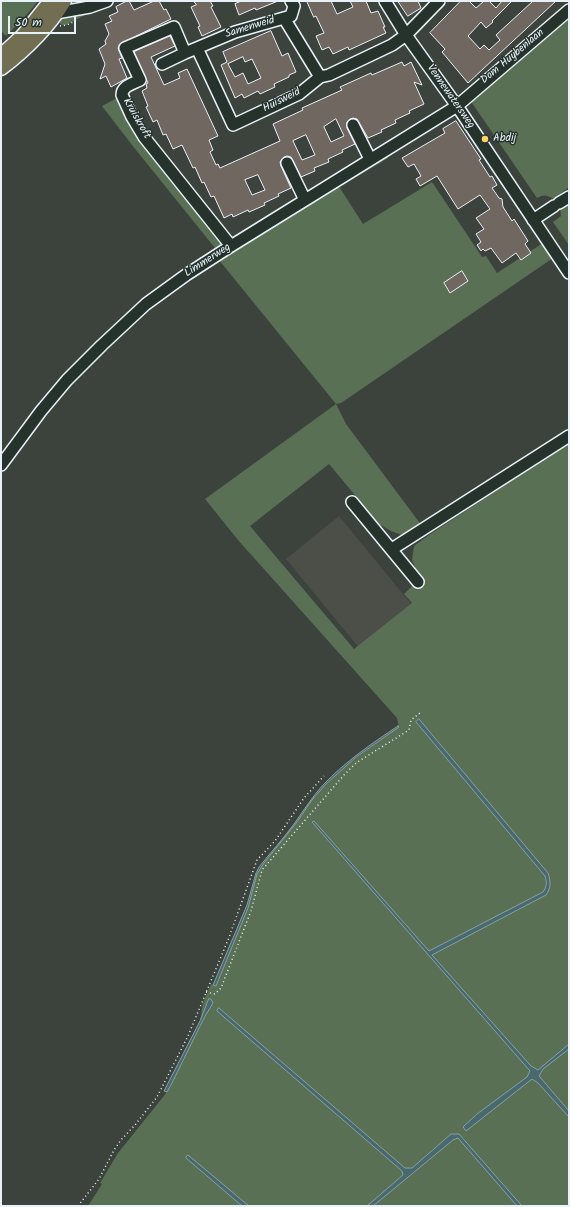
<!DOCTYPE html>
<style>
body{margin:0}
#map{position:relative;width:570px;height:1207px;overflow:hidden;background:#3c433d;font-family:Kalam,sans-serif}
canvas{display:block}
.frame{position:absolute;inset:0;border:2px solid #e8f1f8;pointer-events:none}
.scale{position:absolute;left:8px;top:16px;width:68px;height:18px;box-sizing:border-box;border:2px solid #e8f1f8;border-top:0;padding-left:5px;font-size:12px;line-height:14px;white-space:nowrap;color:#e8f1f8;-webkit-text-stroke:3px #26332d;paint-order:stroke}
</style>
<div id="map">
<canvas width="570" height="1207"></canvas>
<div class="frame"></div>
<div class="scale">50 m</div>
</div>
<script>
const context = document.querySelector('canvas').getContext('2d');
context.lineJoin = 'round';
function paint(path, color) { context.fillStyle = color; context.fill(path, 'evenodd'); }
function stroke(path, color, width, dash) { context.strokeStyle = color; context.lineWidth = width; context.lineCap = dash ? 'butt' : 'round'; context.setLineDash(dash || []); context.stroke(path); }
function write(font, color, halo, rows, align = 'center') {
  context.font = font + ' Kalam,sans-serif'; context.lineWidth = 3; context.setLineDash([]); context.textBaseline = 'middle'; context.strokeStyle = halo; context.fillStyle = color; for (const [text, x, y, turn = 0] of rows) {
    context.save(); context.translate(x, y); context.rotate((+turn || 0) * Math.PI / 180); context.textAlign = isNaN(turn) ? turn : align; if (halo) context.strokeText(text, 0, 0); context.fillText(text, 0, 0); context.restore();
  }
}
const built = new Path2D(`
 M339,516L412,605L360,649L286,559Z`);
const green = new Path2D(`
 M1,1H38L23,19L6,36L2,32L1,33Z
 M102,6L66,25H62L57,20V18Z
 M569,14V187L554,199C547,195 544,194 537,198L470,100Z
 M119,97L223,244L215,248L132,145L102,106Z
 M386,155L388,158L343,185L341,182Z
 M432,182L482,257L486,256L497,273L543,243L553,258L341,403L336,404L346,424L422,526L411,535H402L391,531L379,524L329,464L250,526L354,649L412,603L404,594L417,581L415,567L412,560L414,546L429,535L569,443V1206H88L102,1184L100,1183L118,1153L167,1092L204,1018L213,1003L209,999L200,1021L203,1003L211,984L216,986L248,908L257,874L260,868L297,822L312,800L326,784L349,763L399,727L397,718L238,540L205,499L336,404L219,260L338,185L363,224Z
 M569,201V245L553,222L561,216L560,207Z`);
const water = new Path2D(`
 M419,719L548,873C551,882 551,888 546,895L432,955L531,1066L538,1070L569,1044V1049L543,1069L539,1076L569,1111V1117L538,1083L532,1079L466,1131L463,1127L477,1114L527,1077L530,1071L312,822L314,821L429,951L543,892C547,886 547,883 545,876L416,722Z
 M398,726L399,727L355,758L326,784L312,800L297,822L264,863L257,874L248,908L216,986L213,985L247,905L256,873L259,867C271,852 283,839 294,824C304,810 312,797 323,785C346,761 371,744 398,726Z
 M209,999H211L213,1003L204,1018L171,1085L167,1092L164,1091L200,1021Z
 M219,1008L405,1168H412L451,1134H459L522,1206H517L458,1138L453,1140L373,1206H367L403,1175L402,1171L217,1011Z
 M188,1155L249,1206H242L186,1158Z`);
const building = new Path2D(`
 M127,1H129L134,10L154,1H159L164,10L166,9L171,19L120,44L118,48L122,58L119,59L127,78L111,87L106,76L100,79L105,64L99,49L106,44L105,41L109,34L105,24L112,21L109,16L118,12L116,7Z
 M194,1H210L213,6L211,7L221,27L202,36L198,27L200,26L191,7L196,5Z
 M242,1H278L256,10L255,8L239,15L235,4Z
 M307,1H331L337,14L353,7L350,1H366L371,13L378,11L385,27H383L386,33L349,50L348,47L333,54L329,47L322,50L316,36L324,33L316,16L314,17Z
 M398,1H418L421,8L408,16Z
 M461,1H469L476,8L484,1H489L496,8L502,1H512L492,21L493,22L486,28L481,22L468,36L480,49L484,45L489,50L500,40L496,35L533,1H556L468,83L442,52L445,49L430,33Z
 M271,31L282,56L288,53L296,72L289,75V77L274,84L275,87L260,94L258,91L244,98L242,94L235,98L221,65L227,62L223,52ZM243,57L245,62L252,59L261,78L248,84L243,73L235,77L228,64Z
 M170,36L175,46L151,57L164,85L180,78L178,73L187,69L218,136L209,140L213,150L210,152L216,165L218,164L220,168L280,141L273,124L303,110L302,108L342,90L340,87L371,73L372,75L402,62L404,66L411,62L422,85L414,82L424,104L409,111L410,113L395,120L396,123L381,130L382,132L368,138L357,119L353,118L350,119L347,122V128L355,144L342,150L343,152L328,159L329,162L314,168L315,171L301,177L291,157L287,156L284,157L280,162L281,166L291,188L278,194L279,196L264,203L265,205L249,212L248,210L233,217L232,214L224,218L214,196L211,197L204,182L202,183L195,167L193,168L182,145L173,149L166,134L163,135L157,120L153,122L146,107L148,106L142,91L147,88L146,84L148,83L134,52ZM336,119L344,136L331,142L324,127ZM306,135L315,155L302,160L293,141ZM258,175L265,190L252,195L245,180Z
 M456,121L481,159L479,160L490,177L492,176L497,185L492,188L499,198L502,199L503,207L512,221L514,219L528,241L525,244L531,253L521,260L516,253L502,263L491,248L485,251L483,249L481,251L477,245L481,242L476,234L484,229L476,218L490,209L480,195L458,209L437,176L420,186L416,179L421,176L414,164L408,167L402,158L445,133L443,129Z
 M462,271L468,281L450,293L444,283Z`);
const path = new Path2D(`
 M60,26L67,25L77,20
 M206,992L215,994L221,988L251,911L262,870L344,775L356,763L409,730L411,720L420,713
 M78,1206L99,1179L114,1150L121,1140L135,1125L157,1097L188,1036L228,940L257,860L275,841L304,798L324,776`);
const minor = new Path2D(`
 M385,1L406,35L457,106L569,273
 M56,13L90,7L107,1
 M284,18L291,16L294,6L291,1
 M197,48L233,125L299,94L320,77L329,75L392,45L406,35L439,1
 M162,64L185,53
 M353,125L370,159
 M287,163L305,200
 M559,203L569,197
 M533,220L554,206
 M231,246L144,137L132,117L122,95C122,86 132,84 140,80L125,48L174,27L185,53L235,32L284,18L320,77
 M1,465L41,411L67,380L102,345L146,304L186,275L231,246L457,106L569,10
 M352,502L418,582
 M392,549L569,436`);
const major = new Path2D(`
 M1,56L23,36L51,1
 M1,68C26,49 48,27 64,1`);
const markers = [
 [485,139,4,"#ffd166"]
];
const streetNames = [
 ["Samenweid",250,28,-17],
 ["Dom Huybenlaan",513,57,-40],
 ["Vennewatersweg",450,97,55],
 ["Huisweid",282,101,-27],
 ["Kruiskroft",136,119,60],
 ["Limmerweg",208,261,-33]
];
const poiNames = [
 ["Abdij",493,139]
];
paint(built, '#4c4e48');
paint(green, '#597054');
paint(water, '#486a6e');
stroke(water, '#88a0a5', 1);
paint(building, '#706761');
stroke(building, '#e8f1f8', 1);
stroke(minor, '#e8f1f8', 14);
stroke(major, '#e8f1f8', 17);
stroke(path, '#e8f1f8', 1.5, [1, 3]);
stroke(minor, '#26332d', 11);
stroke(major, '#726e52', 14);
for (const [x, y, r, color] of markers) { const dot = new Path2D(); dot.arc(x, y, r, 0, 2 * Math.PI); context.fillStyle = color; context.fill(dot); stroke(dot, '#26332d', 1.5); }
write('11px', '#e8f1f8', '#26332d', streetNames);
write('11px', '#e8f1f8', '#26332d', poiNames, 'left');
</script>
